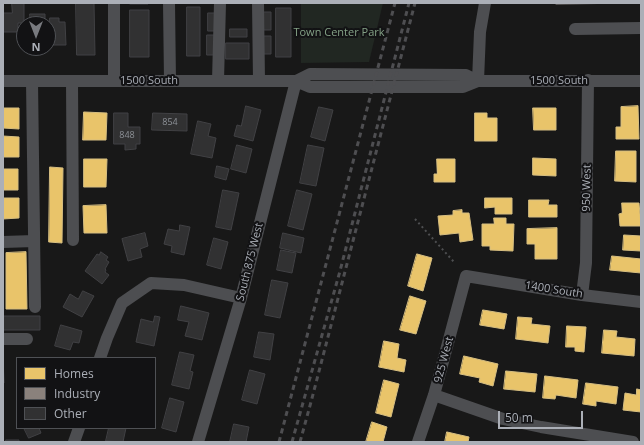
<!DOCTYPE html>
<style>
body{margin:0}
#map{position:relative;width:644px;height:445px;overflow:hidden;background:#181818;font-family:"Open Sans",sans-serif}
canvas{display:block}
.frame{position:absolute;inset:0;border:4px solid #abafb7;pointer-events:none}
.legend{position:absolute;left:16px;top:357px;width:140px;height:72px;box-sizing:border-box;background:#121214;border:1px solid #4f5155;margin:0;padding:5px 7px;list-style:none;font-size:12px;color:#abafb7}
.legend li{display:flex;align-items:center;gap:8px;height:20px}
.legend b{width:20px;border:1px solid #4f5155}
.north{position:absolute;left:16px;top:16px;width:40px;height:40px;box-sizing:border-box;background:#121214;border:1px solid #4f5155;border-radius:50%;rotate:180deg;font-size:11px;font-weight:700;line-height:16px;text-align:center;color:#abafb7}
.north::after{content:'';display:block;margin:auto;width:14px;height:18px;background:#787a7f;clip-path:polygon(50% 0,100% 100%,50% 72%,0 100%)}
.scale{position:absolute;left:498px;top:411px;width:85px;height:18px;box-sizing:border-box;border:2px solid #abafb7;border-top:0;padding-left:5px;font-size:12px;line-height:14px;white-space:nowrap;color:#abafb7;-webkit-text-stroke:3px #121214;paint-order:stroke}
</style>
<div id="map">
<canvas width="644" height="445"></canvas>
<div class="frame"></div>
<ul class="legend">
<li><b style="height:11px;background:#e9c46a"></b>Homes</li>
<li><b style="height:11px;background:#8a817c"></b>Industry</li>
<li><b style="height:11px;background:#313132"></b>Other</li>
</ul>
<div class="north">N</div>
<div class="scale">50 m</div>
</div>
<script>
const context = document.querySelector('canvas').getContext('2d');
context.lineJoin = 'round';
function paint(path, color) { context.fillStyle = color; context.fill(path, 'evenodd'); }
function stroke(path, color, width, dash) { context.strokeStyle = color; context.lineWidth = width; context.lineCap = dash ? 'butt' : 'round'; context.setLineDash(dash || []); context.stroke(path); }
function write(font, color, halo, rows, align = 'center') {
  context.font = font + ' "Open Sans",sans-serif'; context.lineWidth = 4; context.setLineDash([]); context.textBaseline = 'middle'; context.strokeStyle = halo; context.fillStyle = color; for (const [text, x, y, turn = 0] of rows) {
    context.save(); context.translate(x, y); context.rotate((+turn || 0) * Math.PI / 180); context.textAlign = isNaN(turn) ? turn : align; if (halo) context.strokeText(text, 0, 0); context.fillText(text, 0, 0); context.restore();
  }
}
const green = new Path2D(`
 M301,3H383L369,62L301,63Z`);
const homes = new Path2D(`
 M638,106L639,139H616V127H621V107Z
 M3,108H19V129L3,128Z
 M533,108H556V130H534Z
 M84,112L107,113L106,140H83Z
 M475,113H487V118H497V141H475Z
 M3,136L19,137V157H3Z
 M616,151H636V182L615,181Z
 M533,158L556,159V176L533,175Z
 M84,159H107L106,187H84Z
 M437,159H455V182H434V174H437Z
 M50,167L63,168L62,243L49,242Z
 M3,169H18V190H3Z
 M3,198H19V218L3,219Z
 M485,198H512V214H495V207L485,208Z
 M529,200H549L548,205H557V217H529Z
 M622,203H639L641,226H620L619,214L622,213Z
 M106,205L107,233H84L83,206Z
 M462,210V213H469L473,240L460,242L459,233L440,235L438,216L453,215V211Z
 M494,218H506V224H514L513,251L490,250V246H482V224H494Z
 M557,228V259H535V244H527V229Z
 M624,235L641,236V251L623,250Z
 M26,252L27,309H6V253Z
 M417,254L432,258L423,291L408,286Z
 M612,256L641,259V273L610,270Z
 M410,296L426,301L416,334L400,330Z
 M483,310L507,314L504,329L480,325Z
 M518,317L532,318L531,324L550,326L548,343L516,339Z
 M567,326L586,327L584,352L575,351V347H566Z
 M604,330L617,331L616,337L635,339L634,356L602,353Z
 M384,341L399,344L397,358L406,360L404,372L379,367Z
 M464,356L498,364L493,386L479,382L480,378L460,374Z
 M506,371L537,374L535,392L504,389Z
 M545,376L578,380L576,398L556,395L555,399L543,398Z
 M384,380L399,384L391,417L376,413Z
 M586,383L618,387L616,404L596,401V406L583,404Z
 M637,389L641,390V412L623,410L625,393L636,395Z
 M372,422L387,427L383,442H366Z
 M447,432L469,437L468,442H445Z`);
const industry = new Path2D(`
 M556,3H641L556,4Z`);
const building = new Path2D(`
 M12,3H24V23H18V32H3V13H12Z
 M76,3H94L95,55H77Z
 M130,3H148V4H130Z
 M187,7H200V56H187Z
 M276,8H291V57H276Z
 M130,10H149V57H130Z
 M263,12H271V30H263Z
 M208,13H216V31H208Z
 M30,14H45V24H31Z
 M50,18H59V22H65L66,45H50Z
 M230,29H247V37H230Z
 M207,35H216V55H207Z
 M263,36H271V54H263Z
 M226,43H249V59H226Z
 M246,106L261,110L253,141L234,136L237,125L241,126Z
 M319,107L333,110L325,141L311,137Z
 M114,113H128V127H140V144H136V149L125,150V144H114Z
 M153,113L187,114V131L152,130Z
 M198,121L211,124L208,136L216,138L212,158L191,154Z
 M237,145L252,149L246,173L231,169Z
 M308,145L324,148L316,186L300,183Z
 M217,166L229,169L226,180L215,177Z
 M223,190L239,193L231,230L216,227Z
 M297,190L312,194L303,230L288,226Z
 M180,225L190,227L184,255L171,252L172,246L164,244L168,229L179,231Z
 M145,233L148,246L140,249L142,257L128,261L122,239Z
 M283,233L304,238L301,253L280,248Z
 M214,238L228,242L221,269L207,265Z
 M281,250L296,253L292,273L277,270Z
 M101,252L108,257L106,260L109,262L105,269L106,270L105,272L109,275L102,284L85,271L97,254L99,255Z
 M272,280L288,283L280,318L265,315Z
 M83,291L94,296L82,317L63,307L70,294L78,299Z
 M181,306L209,313L202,340L185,336L189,322L178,320Z
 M3,316H40V330H3Z
 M155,316L160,317L154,346L136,342L141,319L153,322Z
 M61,325L82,331L79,343L73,342L70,350L55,346Z
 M259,332L274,334L270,360L254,357Z
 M180,352L194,355L190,371L193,372L189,389L172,385Z
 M3,354L4,383H3Z
 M250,370L265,374L257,404L242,400Z
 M170,398L184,402L176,432L162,428Z
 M234,424L249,427L246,442H230Z
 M24,428H39L41,433L29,438Z
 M109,428H126L123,442L106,441Z
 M6,440H19V442H6Z`);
const path = new Path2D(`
 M415,219L454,262`);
const minor = new Path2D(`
 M169,3L170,81
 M258,3L259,81
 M575,29L641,28
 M3,81H296L310,87H463L478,81H641
 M32,81L35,307
 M72,81L73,240
 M114,81V3
 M218,81L220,3
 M296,81L310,74L466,75L478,81
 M478,81L480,32L485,3
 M3,242L34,241
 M582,295L586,263L588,80
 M3,339H27
 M100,358L107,338L122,303L151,283L184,285L241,298
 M434,395L503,419L541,427L633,442
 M74,442L79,428
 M198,442L241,298L296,81
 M418,442L434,395L466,276L582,295L641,302`);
const rail = new Path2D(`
 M279,442L395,3
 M292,442L340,271L409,3
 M300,442L311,402L415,3`);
const numberNames = [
 ["854",170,122],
 ["848",127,135]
];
const parkNames = [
 ["Town Center Park",339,33]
];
const streetNames = [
 ["1500 South",149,81],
 ["1500 South",559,81],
 ["950 West",587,188,-89],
 ["South 875 West",250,262,-76],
 ["1400 South",554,290,9],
 ["925 West",444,360,-75]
];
paint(green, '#212722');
paint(homes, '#e9c46a');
stroke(homes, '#d6be81', 1);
paint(industry, '#8a817c');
stroke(industry, '#948f8e', 1);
paint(building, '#313132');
stroke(building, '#414144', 1);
stroke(path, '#4e4f51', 2, [2, 3]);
stroke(minor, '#4d4e51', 12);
stroke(rail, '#4e4e51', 3, [5, 4]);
write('9px', '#8c9096', null, numberNames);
write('11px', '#84a186', '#121214', parkNames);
write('11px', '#abafb7', '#121214', streetNames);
</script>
